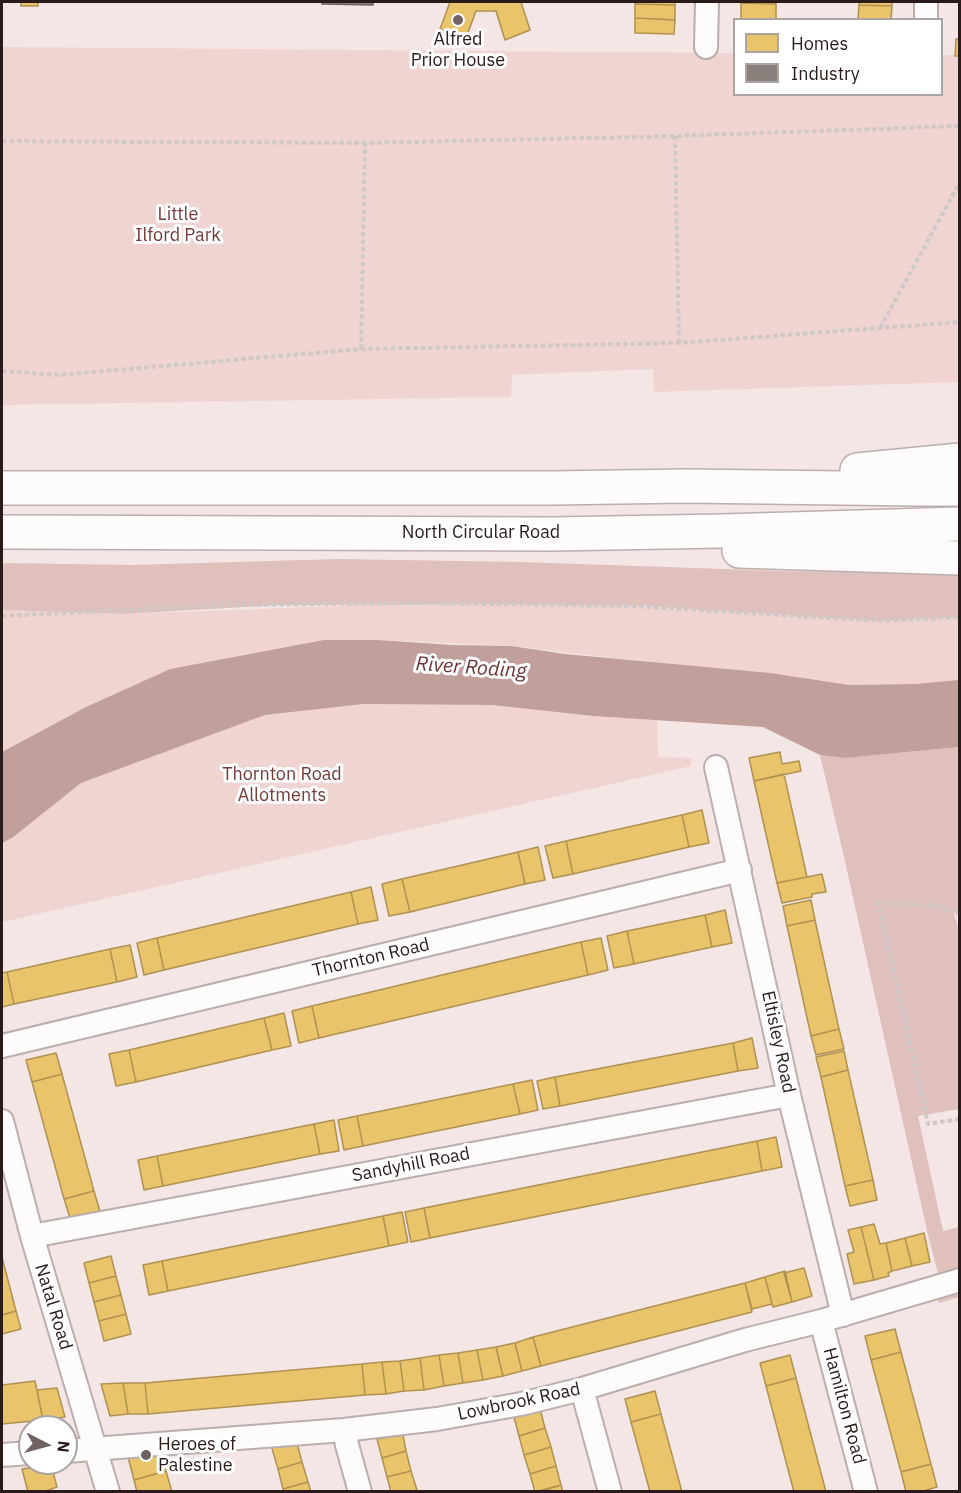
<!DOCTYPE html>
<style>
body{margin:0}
#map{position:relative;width:961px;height:1493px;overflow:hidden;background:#f3e6e4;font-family:"IBM Plex Sans",sans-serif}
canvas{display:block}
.frame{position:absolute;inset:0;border:3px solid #2a1b1a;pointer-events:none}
.legend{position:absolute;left:733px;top:18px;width:210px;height:78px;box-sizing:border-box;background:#fff;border:2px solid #aaa4a3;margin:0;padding:8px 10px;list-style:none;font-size:18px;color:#2a1b1a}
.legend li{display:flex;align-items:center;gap:12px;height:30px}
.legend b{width:30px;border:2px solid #aaa4a3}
.north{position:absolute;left:18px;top:1415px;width:60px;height:60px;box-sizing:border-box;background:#fff;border:2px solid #aaa4a3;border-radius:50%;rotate:96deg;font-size:16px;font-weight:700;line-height:24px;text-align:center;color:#2a1b1a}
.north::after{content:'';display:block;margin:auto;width:21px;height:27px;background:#706261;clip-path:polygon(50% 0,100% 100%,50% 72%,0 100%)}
</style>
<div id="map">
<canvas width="961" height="1493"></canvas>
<div class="frame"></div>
<ul class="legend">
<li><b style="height:16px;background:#e9c46a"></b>Homes</li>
<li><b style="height:16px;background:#8a817c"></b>Industry</li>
</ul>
<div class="north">N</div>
</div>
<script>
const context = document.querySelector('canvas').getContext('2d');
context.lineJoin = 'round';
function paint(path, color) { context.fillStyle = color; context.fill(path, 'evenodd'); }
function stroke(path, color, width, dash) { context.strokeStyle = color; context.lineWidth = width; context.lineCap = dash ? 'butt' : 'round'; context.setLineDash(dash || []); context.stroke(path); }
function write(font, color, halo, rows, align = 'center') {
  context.font = font + ' "IBM Plex Sans",sans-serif'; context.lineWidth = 6; context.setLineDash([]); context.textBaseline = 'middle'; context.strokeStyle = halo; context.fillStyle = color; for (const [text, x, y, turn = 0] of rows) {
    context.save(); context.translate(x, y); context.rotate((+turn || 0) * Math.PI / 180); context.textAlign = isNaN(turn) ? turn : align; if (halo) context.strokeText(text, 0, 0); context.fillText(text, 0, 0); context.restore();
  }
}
const green = new Path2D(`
 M2,47L734,53V94H942V55H959V382L654,392L653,369L512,375L511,397L2,405Z
 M416,603L634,606L877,621L959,617V680L915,684L849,685L511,646L377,640H324L170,669L86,707L2,752V610L125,614Z
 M364,704L492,705L593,716L657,720L658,757L691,758V766L2,922V843L12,838L81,783L265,715Z`);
const forest = new Path2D(`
 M339,559L521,562L782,571L960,574L959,617L877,621L643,606L478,604L278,605L125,614L2,610V563L132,565Z
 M959,747L960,907L954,914L960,933L959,1109L918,1116L943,1231L959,1227V1297L939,1303L929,1277L938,1273L928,1235L844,857L820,755L845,758Z`);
const water = new Path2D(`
 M324,640H377L453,645L511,646L565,654L770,673L849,685L915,684L959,680V747L845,758L820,755L763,727L593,716L492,705L364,704L265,715L81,783L12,838L2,843V752L86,707L170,669Z`);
const homes = new Path2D(`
 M21,2H38V6H21Z
 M450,2H521L530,30L505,40L496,11H476L466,38L440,29Z
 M635,2H675V5L635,4Z
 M741,2H776V4L741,3Z
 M859,2H892V6L859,5Z
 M741,3L776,4V20L741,19Z
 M635,4L675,5V20L635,18Z
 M859,5L892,6L891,20L858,19Z
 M635,18L675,20L674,34L635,33Z
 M956,39H960V56H955Z
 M780,752L782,764L799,761L801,771L754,781L749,758Z
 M784,774L807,877L777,883L754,781Z
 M702,810L709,843L689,847L682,815Z
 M682,815L689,847L573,874L566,841Z
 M566,841L573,874L553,878L545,846Z
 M538,847L545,880L525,884L518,852Z
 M518,852L525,884L410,912L402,879Z
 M822,874L826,892L812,894V897L782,903L777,883Z
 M402,879L410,912L389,916L382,884Z
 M371,887L378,920L358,924L351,892Z
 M351,892L358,924L164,970L157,938Z
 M811,900L815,920L787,926L783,906Z
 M725,910L732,943L712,947L705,915Z
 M705,915L712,947L634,964L627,931Z
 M815,920L839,1029L811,1036L787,926Z
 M627,931L634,964L614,968L607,936Z
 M157,938L164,970L144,975L137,943Z
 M601,938L608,970L588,975L581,942Z
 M581,942L588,975L319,1038L312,1006Z
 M130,945L137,977L117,982L110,949Z
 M110,949L117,982L14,1004L7,972Z
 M7,972L14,1004L2,1007V973Z
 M312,1006L319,1038L299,1043L292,1011Z
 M284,1013L291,1046L272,1050L264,1018Z
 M264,1018L272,1050L136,1082L129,1050Z
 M839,1029L844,1049L816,1055L811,1036Z
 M752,1038L758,1068L738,1071L733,1043Z
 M733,1043L738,1071L560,1106L555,1077Z
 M129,1050L136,1082L116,1086L109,1054Z
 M844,1051L848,1070L821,1077L816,1057Z
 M56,1053L62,1074L32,1082L26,1060Z
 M848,1070L873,1180L845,1186L821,1077Z
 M62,1074L94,1191L64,1199L32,1082Z
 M555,1077L560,1106L543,1109L537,1081Z
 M532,1080L538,1110L520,1114L513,1084Z
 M513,1084L520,1114L363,1146L357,1116Z
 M357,1116L363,1146L344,1150L338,1120Z
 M334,1120L339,1151L320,1154L314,1124Z
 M314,1124L320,1154L163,1186L157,1156Z
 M776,1137L782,1167L762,1171L757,1141Z
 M757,1141L762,1171L430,1238L424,1208Z
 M157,1156L163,1186L144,1190L138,1160Z
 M873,1180L877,1200L850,1206L845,1186Z
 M94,1191L101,1215L71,1221L64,1199Z
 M424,1208L430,1238L411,1242L405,1212Z
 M402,1212L408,1242L389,1246L383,1216Z
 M383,1216L389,1246L168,1291L162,1261Z
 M874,1224L880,1244L886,1243L892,1271L888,1273L889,1276L874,1280L861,1227Z
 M861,1227L874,1280L854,1284L847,1254L854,1252L848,1230Z
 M924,1233L930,1262L912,1266L905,1238Z
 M905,1238L912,1266L892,1271L886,1243Z
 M111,1256L116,1276L89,1283L84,1263Z
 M2,1257L16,1311L2,1315Z
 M162,1261L168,1291L149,1295L143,1265Z
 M804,1268L812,1296L792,1302L784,1273Z
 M785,1271L792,1302L773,1307L765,1277Z
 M116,1276L121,1295L94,1302L89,1283Z
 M765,1277L772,1304L752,1309L745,1283Z
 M745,1283L752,1312L541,1366L533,1337Z
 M121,1295L126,1314L99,1321L94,1302Z
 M16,1311L21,1329L2,1334V1315Z
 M126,1314L131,1334L104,1341L99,1321Z
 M895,1329L901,1352L871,1360L865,1336Z
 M533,1337L541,1366L522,1371L515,1343Z
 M515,1343L522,1371L503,1376L496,1347Z
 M496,1347L503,1376L483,1380L477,1350Z
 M477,1350L483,1380L463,1383L458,1353Z
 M901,1352L931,1464L901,1472L871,1360Z
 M458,1353L463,1383L444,1386L439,1355Z
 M439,1355L444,1386L424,1390L420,1358Z
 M790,1355L796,1378L766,1386L760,1363Z
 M420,1358L424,1390L404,1391L400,1361Z
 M400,1361L404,1391L386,1394L382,1362Z
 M382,1362L386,1394L365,1395L362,1364Z
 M362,1364L365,1395L148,1414L145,1383Z
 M796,1378L826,1492H794L766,1386Z
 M35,1381L43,1420L2,1424V1385Z
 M123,1383L128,1414L110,1416L101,1384Z
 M123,1383H145L148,1414H128Z
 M57,1388L65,1417L43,1420L37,1390Z
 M655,1391L661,1414L631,1422L625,1399Z
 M540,1409L545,1428L519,1436L514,1417Z
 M661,1414L682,1492H650L631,1422Z
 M545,1428L551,1447L524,1455L519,1436Z
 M403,1435L406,1451L382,1458L377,1439Z
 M297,1443L302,1462L278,1469L271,1445Z
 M551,1447L556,1466L530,1474L524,1455Z
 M406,1451L411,1471L387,1477L382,1458Z
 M162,1453L166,1471L134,1480L128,1457Z
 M302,1462L308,1482L283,1489L278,1469Z
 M931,1464L937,1487L920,1492H906L901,1472Z
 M51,1465L57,1487L43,1492H28L22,1469Z
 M556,1466L561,1485L535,1492L530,1474Z
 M166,1471L172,1492H137L134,1480Z
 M411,1471L417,1490L410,1492H391L387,1477Z
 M308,1482L311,1492H284L283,1489Z
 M561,1485L563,1492H539Z`);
const industry = new Path2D(`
 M322,2H373V5L322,4Z`);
const path = new Path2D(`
 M675,136L679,343
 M2,141L365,143L675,136L960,126
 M880,328L960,182
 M361,349L365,143
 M2,371L58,375L361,349L679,343L960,322
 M2,616L232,605L416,603L634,606L880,621L960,617
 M960,914L934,905L878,903L928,1124L960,1119`);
const minor = new Path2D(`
 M926,20V2
 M706,47L707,2
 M716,767L789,1095L843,1315
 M2,1046L740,870
 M2,1121L32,1236L108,1492
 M32,1236L789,1095
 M821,1321L866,1492
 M582,1389L610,1492
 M344,1430L347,1445L360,1492
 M66,1451L344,1430L437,1419L521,1404L582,1389L745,1340L821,1321L960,1280
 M2,1455L30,1453`);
const trunk = new Path2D(`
 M857,470L960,460
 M2,488H552L686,486L921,489H960
 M2,532L552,534L722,531L960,524
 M739,551L960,558`);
const markers = [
 [458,20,6,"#706261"],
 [146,1455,6,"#706261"]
];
const poiNames = [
 ["Alfred",458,40],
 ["Prior House",458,61],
 ["Heroes of",158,1445,"left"],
 ["Palestine",158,1466,"left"]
];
const parkNames = [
 ["Little",178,215],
 ["Ilford Park",178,236],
 ["Thornton Road",282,775],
 ["Allotments",282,796]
];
const streetNames = [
 ["North Circular Road",481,533],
 ["Thornton Road",371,958,-13],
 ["Eltisley Road",778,1042,78],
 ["Sandyhill Road",411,1165,-11],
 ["Natal Road",53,1307,73],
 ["Lowbrook Road",519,1402,-12],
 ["Hamilton Road",844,1406,75]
];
const waterNames = [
 ["River Roding",471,668,4]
];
paint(green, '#f0d4d1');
paint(forest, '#dfc0bd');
paint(water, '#c19f9b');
paint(homes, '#e9c46a');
stroke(homes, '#b09152', 1.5);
paint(industry, '#8a817c');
stroke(industry, '#6d625f', 1.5);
stroke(minor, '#bbaead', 26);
stroke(trunk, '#bbaead', 36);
stroke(path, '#cec8c7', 4, [4.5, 3]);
stroke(minor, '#fdfbfb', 22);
stroke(trunk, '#fdfbfb', 33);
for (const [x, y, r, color] of markers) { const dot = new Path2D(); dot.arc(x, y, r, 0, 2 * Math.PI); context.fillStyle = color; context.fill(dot); stroke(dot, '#fff', 2); }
write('18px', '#2a1b1a', '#fff', poiNames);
write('18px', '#753a36', '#fff', parkNames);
write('18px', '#2a1b1a', '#fff', streetNames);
write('italic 20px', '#6e332f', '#fff', waterNames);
</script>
